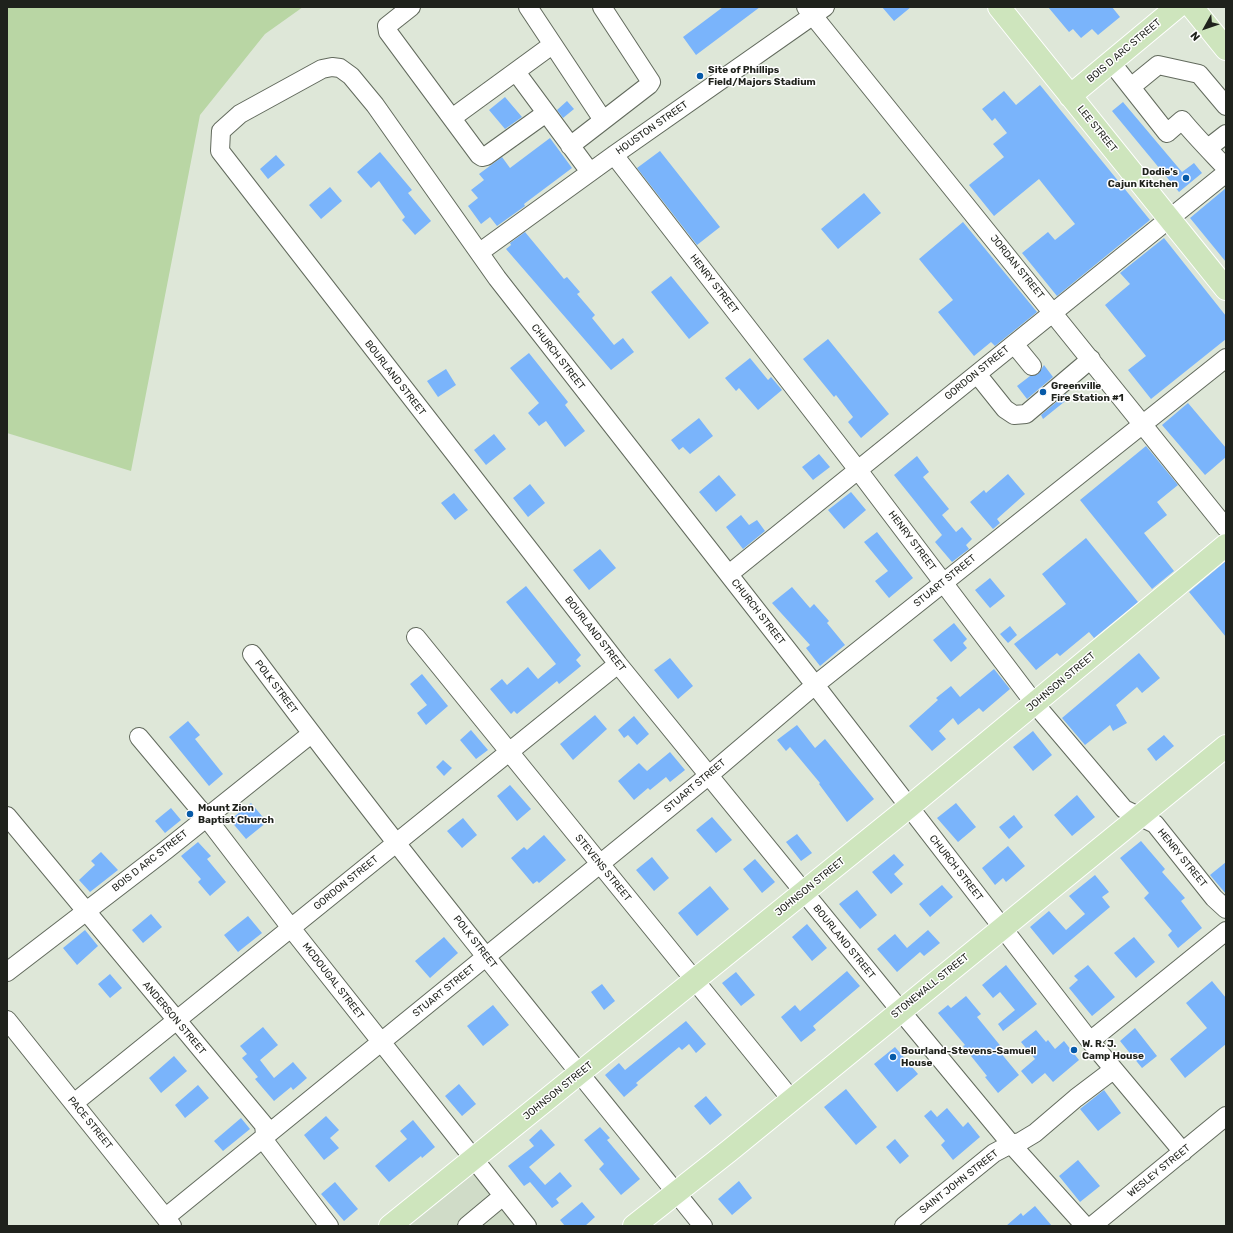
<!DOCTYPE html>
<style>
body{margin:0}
#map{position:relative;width:1233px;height:1233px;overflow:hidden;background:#dee7d8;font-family:Rubik,sans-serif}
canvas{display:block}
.frame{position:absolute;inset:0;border:8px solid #1f221c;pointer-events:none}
.north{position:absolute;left:1185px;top:8px;width:40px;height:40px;-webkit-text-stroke:3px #fff;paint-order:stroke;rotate:230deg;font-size:11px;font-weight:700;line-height:16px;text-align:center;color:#1f221c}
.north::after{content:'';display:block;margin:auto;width:14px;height:18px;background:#1f221c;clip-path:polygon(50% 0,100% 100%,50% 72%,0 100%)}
</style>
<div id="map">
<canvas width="1233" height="1233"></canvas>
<div class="frame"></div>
<div class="north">N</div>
</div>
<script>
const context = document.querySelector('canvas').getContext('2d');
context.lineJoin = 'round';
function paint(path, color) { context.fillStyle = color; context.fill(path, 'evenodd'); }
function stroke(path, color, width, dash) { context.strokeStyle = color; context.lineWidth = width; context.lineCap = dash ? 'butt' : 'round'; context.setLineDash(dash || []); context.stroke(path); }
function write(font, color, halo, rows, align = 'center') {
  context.font = font + ' Rubik,sans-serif'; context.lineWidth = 3; context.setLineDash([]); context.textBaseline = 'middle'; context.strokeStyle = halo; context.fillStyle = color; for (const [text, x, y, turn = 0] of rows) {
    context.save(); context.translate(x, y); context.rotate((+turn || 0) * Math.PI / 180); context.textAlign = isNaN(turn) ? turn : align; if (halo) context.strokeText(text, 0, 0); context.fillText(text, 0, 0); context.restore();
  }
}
const built = new Path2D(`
 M472,1171L516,1226H405Z`);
const green = new Path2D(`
 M7,7H303L265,34L200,115L131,471L7,433Z`);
const building = new Path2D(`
 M723,7H760L696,55L683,37Z
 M882,7H911L894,21Z
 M1048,7H1112L1120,17L1098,35L1092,29L1081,38L1073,29L1069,32Z
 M1040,85L1150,220L1057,296L1022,253L1048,232L1055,240L1075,224L1039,179L994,216L969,185L1004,157L993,144L1007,133L995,118L992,121L982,109L1004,91L1016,105Z
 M505,97L522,117L505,129L489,110Z
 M567,101L574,109L563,118L557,110Z
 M1123,102L1182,172L1194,163L1202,173L1179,192L1112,111Z
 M550,138L572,168L524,204L525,206L497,226L490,217L481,224L468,206L478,198L471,190L484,180L479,174L502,157L510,168Z
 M660,151L720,227L697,245L637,168Z
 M380,152L412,190L408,193L431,221L415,235L402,220L405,217L379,181L371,188L357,172Z
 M276,155L285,165L268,179L260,169Z
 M330,187L342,201L321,219L309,205Z
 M1226,188V262L1190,218Z
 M864,193L881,213L838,249L821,229Z
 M963,222L1037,312L995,346L991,342L974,356L938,312L953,300L919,259Z
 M525,232L564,279L567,277L580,292L577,294L595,315L592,318L614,345L623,338L634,352L611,370L506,249L511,245L510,243Z
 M1164,238L1226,316V339L1151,399L1128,370L1146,356L1105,305L1130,284L1120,273Z
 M671,276L709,323L689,339L651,292Z
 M828,339L889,414L861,438L848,422L853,417L836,395L834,397L803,359Z
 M529,353L568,402L565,405L585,431L565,447L546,421L539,426L528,413L539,403L510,368Z
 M750,358L768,380L771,377L782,390L758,410L739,388L736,391L725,378Z
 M1044,365L1053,377L1027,399L1017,386L1030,376L1038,374Z
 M446,369L456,385L438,397L427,381Z
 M1066,394L1069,398L1043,419L1041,415Z
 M1188,403L1226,448V457L1205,475L1162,425Z
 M699,418L713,436L690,454L683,447L679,450L671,440Z
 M494,434L506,449L486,465L474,450Z
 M1146,446L1178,485L1157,502L1167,515L1144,533L1174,571L1152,589L1080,500Z
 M819,454L830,467L813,480L802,467Z
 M917,456L929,472L923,477L949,509L942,515L956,532L962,527L972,539L966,545L969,549L952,562L935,542L942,535L894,475Z
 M1008,474L1025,494L997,519L1000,523L993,529L970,502L984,490L986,493Z
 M719,475L736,495L716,512L699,492Z
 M530,484L545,503L528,517L513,498Z
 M851,492L866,510L844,529L828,510Z
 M454,493L468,510L455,520L441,503Z
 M741,515L749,525L757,520L765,531L743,549L726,527Z
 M877,532L913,578L889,598L875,581L888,571L864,542Z
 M1086,538L1138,602L1094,638L1089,632L1060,656L1057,653L1036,670L1014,644L1066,604L1042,574Z
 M600,549L616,568L589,590L573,570Z
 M1226,561V637L1189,592Z
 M990,578L1005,596L990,608L975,590Z
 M526,586L581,655L576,660L581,666L559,684L557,681L517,714L514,711L511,714L490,689L502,679L507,685L528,667L538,679L556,664L506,602Z
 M792,587L810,608L814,604L829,621L827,623L845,645L820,666L806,648L810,645L772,603Z
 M954,623L967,639L963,643L967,648L951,662L933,640Z
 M1010,626L1017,635L1008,643L1000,634Z
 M1139,653L1160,678L1142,693L1137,687L1116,705L1127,723L1113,731L1110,725L1085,745L1062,718Z
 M670,658L693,686L678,699L654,670Z
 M994,669L1010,689L983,712L979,708L958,725L953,718L939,731L946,739L932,751L909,726L938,700L936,698L951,686L960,697Z
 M422,674L448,706L426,725L417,713L427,705L410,684Z
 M595,715L607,729L573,760L560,744Z
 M634,716L649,734L637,745L628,735L624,738L618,730Z
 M188,721L200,735L195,739L223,774L209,786L169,737Z
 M797,725L815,748L825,739L874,799L847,822L819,784L820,783L790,747L786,751L777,740Z
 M471,730L488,750L476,759L460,740Z
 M1033,731L1052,755L1033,771L1013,747Z
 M1164,735L1174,746L1156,761L1147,749Z
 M670,752L685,770L670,782L666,777L650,790L648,788L634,800L618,781L639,763L647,771Z
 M443,760L452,768L444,776L436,767Z
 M510,785L531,809L517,821L497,796Z
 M1077,795L1095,817L1072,836L1054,815Z
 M251,803L267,822L246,839L230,820Z
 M956,803L976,827L958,842L937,818Z
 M171,808L181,820L165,833L155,821Z
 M1014,815L1023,827L1009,839L999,827Z
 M712,817L732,840L716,853L696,830Z
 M463,818L477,835L462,848L447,831Z
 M797,834L812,853L801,861L786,842Z
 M544,835L566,860L539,883L537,881L533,884L511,858L524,847L527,850Z
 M1141,841L1165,869L1162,872L1185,898L1181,901L1202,928L1178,948L1168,935L1172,931L1144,898L1149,893L1120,858Z
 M198,842L211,856L207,859L226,882L210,896L198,882L201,879L181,856Z
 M1008,846L1025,866L1006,882L1003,878L995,885L982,868Z
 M101,852L118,870L90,892L79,880L95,865L91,861Z
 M894,854L904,865L894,874L903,884L891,894L872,872Z
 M652,857L669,878L654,891L636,870Z
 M755,859L775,882L762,893L743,869Z
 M1226,862V894L1210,875Z
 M1095,875L1109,892L1102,897L1110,907L1053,955L1030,927L1049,911L1066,930L1085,914L1069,896Z
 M942,885L953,897L930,917L919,904Z
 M710,886L729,909L697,936L678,913Z
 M857,890L877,915L860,929L839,904Z
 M151,914L162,927L143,943L132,930Z
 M248,916L262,933L238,952L224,935Z
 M807,924L827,948L812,961L792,937Z
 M85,930L98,946L77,965L63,948Z
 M928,930L940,943L924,956L920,952L897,972L877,949L895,934L907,948Z
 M444,937L458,953L430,978L415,961Z
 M1134,937L1155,962L1136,978L1114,953Z
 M1006,965L1037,1004L1003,1031L998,1024L1015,1010L1000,992L993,998L982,985Z
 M1088,965L1115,997L1092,1016L1069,988L1078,980L1074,976Z
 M847,971L860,986L813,1026L816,1030L801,1042L781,1017L795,1005L800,1011Z
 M736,972L755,995L741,1006L722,983Z
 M110,974L122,988L110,998L98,984Z
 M1212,981L1226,998V1044L1185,1078L1170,1059L1207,1028L1186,1003Z
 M602,984L615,1001L604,1010L591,992Z
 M966,996L981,1014L977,1017L1003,1049L1000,1052L1019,1075L998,1093L985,1077L987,1076L963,1046L965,1045L938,1013L948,1005L951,1008Z
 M493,1005L509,1025L483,1046L467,1026Z
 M686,1021L706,1044L696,1053L689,1044L682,1050L679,1047L636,1083L638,1085L624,1097L605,1075L619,1063L625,1070Z
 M263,1027L278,1045L260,1060L274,1078L293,1062L307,1078L293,1090L291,1087L274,1101L255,1079L258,1077L242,1058L247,1054L240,1046Z
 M1135,1028L1157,1056L1142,1068L1120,1041Z
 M1036,1030L1046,1042L1048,1040L1055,1049L1064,1041L1079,1060L1053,1082L1045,1073L1032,1084L1021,1071L1035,1059L1021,1042Z
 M895,1047L918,1074L897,1092L874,1064Z
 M174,1056L187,1071L161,1093L149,1078Z
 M459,1084L476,1104L462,1116L445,1096Z
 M198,1085L209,1098L185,1118L175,1105Z
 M846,1089L877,1127L856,1145L824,1107Z
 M1104,1090L1121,1113L1098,1131L1080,1109Z
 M706,1096L722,1115L710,1125L694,1106Z
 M947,1108L963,1127L968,1122L980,1137L953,1160L941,1145L945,1141L924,1116L931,1110L937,1117Z
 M326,1116L339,1130L330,1138L339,1148L324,1160L304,1135Z
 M241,1118L250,1129L223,1151L214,1141Z
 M413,1120L435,1147L422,1158L421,1156L389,1182L375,1166L407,1139L400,1131Z
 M600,1127L610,1138L607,1140L640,1179L621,1195L599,1169L604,1164L584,1140Z
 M541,1129L555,1145L529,1167L545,1185L560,1172L572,1186L556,1199L559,1203L552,1208L530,1182L524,1186L508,1166L534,1146L529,1140Z
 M895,1139L909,1156L900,1164L886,1147Z
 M1078,1160L1100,1186L1080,1202L1059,1176Z
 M739,1181L752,1198L732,1215L718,1199Z
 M335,1182L358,1209L344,1221L321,1194Z
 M582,1202L595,1217L585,1226H565L560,1220Z
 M1035,1206L1052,1226H1006L1021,1213L1023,1216Z`);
const minor = new Path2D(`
 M411,7L387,26L388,32L479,155L482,157L486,156L546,113
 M528,7L603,120
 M806,7L1226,528
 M1111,62L1167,133L1182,120C1196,137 1211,152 1226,168
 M516,72L590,172
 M1131,87L1158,65L1199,74L1226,106
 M452,118L552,45
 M570,146L649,85L651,82L602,7
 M1208,148L1226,134
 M614,155L858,470L1035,704L1124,809L1155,824L1214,898L1226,909
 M480,252L614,155L825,7
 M1014,344L1032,366
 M977,374L1005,409L1014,415L1026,414L1091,359
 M729,574L1226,173
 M416,637L791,1099
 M252,654C397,849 550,1037 703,1226
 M139,737L206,817L291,928L527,1226
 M7,816L264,1125L266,1143L329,1226
 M7,972L166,850L311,734
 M7,1020L172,1226
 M1090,1041L1226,931
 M74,1103L618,664
 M166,1217L708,776L815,685L1226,358
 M467,1226L503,1196
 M904,1226L994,1153L1011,1144L1020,1142L1035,1133L1076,1098L1113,1070
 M1085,1226L1011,1144L900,1010L618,664L220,151L221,131L240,114L322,69L332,67L340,68L351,76L375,105L497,278L815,685L1090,1041L1183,1152
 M1092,1226L1226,1116`);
const major = new Path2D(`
 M999,7L1226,289
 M1192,7L1226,49
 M1070,96L1177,7
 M390,1226L909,807L1226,545
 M634,1226L729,1151L1226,746`);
const markers = [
 [700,76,4,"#065aa8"],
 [1186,178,4,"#065aa8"],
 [1043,392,4,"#065aa8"],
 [190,814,4,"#065aa8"],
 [1074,1050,4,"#065aa8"],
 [893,1057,4,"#065aa8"]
];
const streetNames = [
 ["BOIS D ARC STREET",1124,51,-40],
 ["HOUSTON STREET",652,128,-35],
 ["LEE STREET",1097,129,51],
 ["JORDAN STREET",1017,267,51],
 ["HENRY STREET",714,284,52],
 ["CHURCH STREET",558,357,52],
 ["GORDON STREET",977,373,-39],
 ["BOURLAND STREET",395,378,52],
 ["HENRY STREET",912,541,53],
 ["STUART STREET",945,581,-39],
 ["CHURCH STREET",758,612,52],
 ["BOURLAND STREET",595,634,52],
 ["JOHNSON STREET",1061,682,-40],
 ["POLK STREET",276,687,53],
 ["STUART STREET",695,786,-40],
 ["HENRY STREET",1182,858,51],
 ["BOIS D ARC STREET",150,861,-38],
 ["STEVENS STREET",603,868,51],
 ["CHURCH STREET",956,868,52],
 ["GORDON STREET",346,883,-39],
 ["JOHNSON STREET",810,887,-39],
 ["POLK STREET",475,942,52],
 ["BOURLAND STREET",844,942,51],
 ["MCDOUGAL STREET",333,981,52],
 ["STONEWALL STREET",930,986,-39],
 ["STUART STREET",444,991,-39],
 ["ANDERSON STREET",174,1018,50],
 ["JOHNSON STREET",558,1091,-39],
 ["PACE STREET",90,1123,51],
 ["WESLEY STREET",1159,1171,-39],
 ["SAINT JOHN STREET",959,1182,-38]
];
const poiNames = [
 ["Site of Phillips",708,70],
 ["Field/Majors Stadium",708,82],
 ["Dodie's",1178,172,"right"],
 ["Cajun Kitchen",1178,184,"right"],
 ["Greenville",1051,386],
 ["Fire Station #1",1051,398],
 ["Mount Zion",198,808],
 ["Baptist Church",198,820],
 ["W. R. J.",1082,1044],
 ["Camp House",1082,1056],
 ["Bourland-Stevens-Samuell",901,1051],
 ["House",901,1063]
];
paint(built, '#d0dcc8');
paint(green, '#b9d6a4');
paint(building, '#7ab4fb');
stroke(minor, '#626a5d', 20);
stroke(major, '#fff', 24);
stroke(minor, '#fff', 18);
stroke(major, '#cee5bd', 22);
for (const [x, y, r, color] of markers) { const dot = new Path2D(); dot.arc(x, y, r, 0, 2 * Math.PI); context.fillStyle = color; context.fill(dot); stroke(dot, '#fff', 1.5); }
write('10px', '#1f221c', '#fff', streetNames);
write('bold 10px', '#1f221c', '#fff', poiNames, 'left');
</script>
